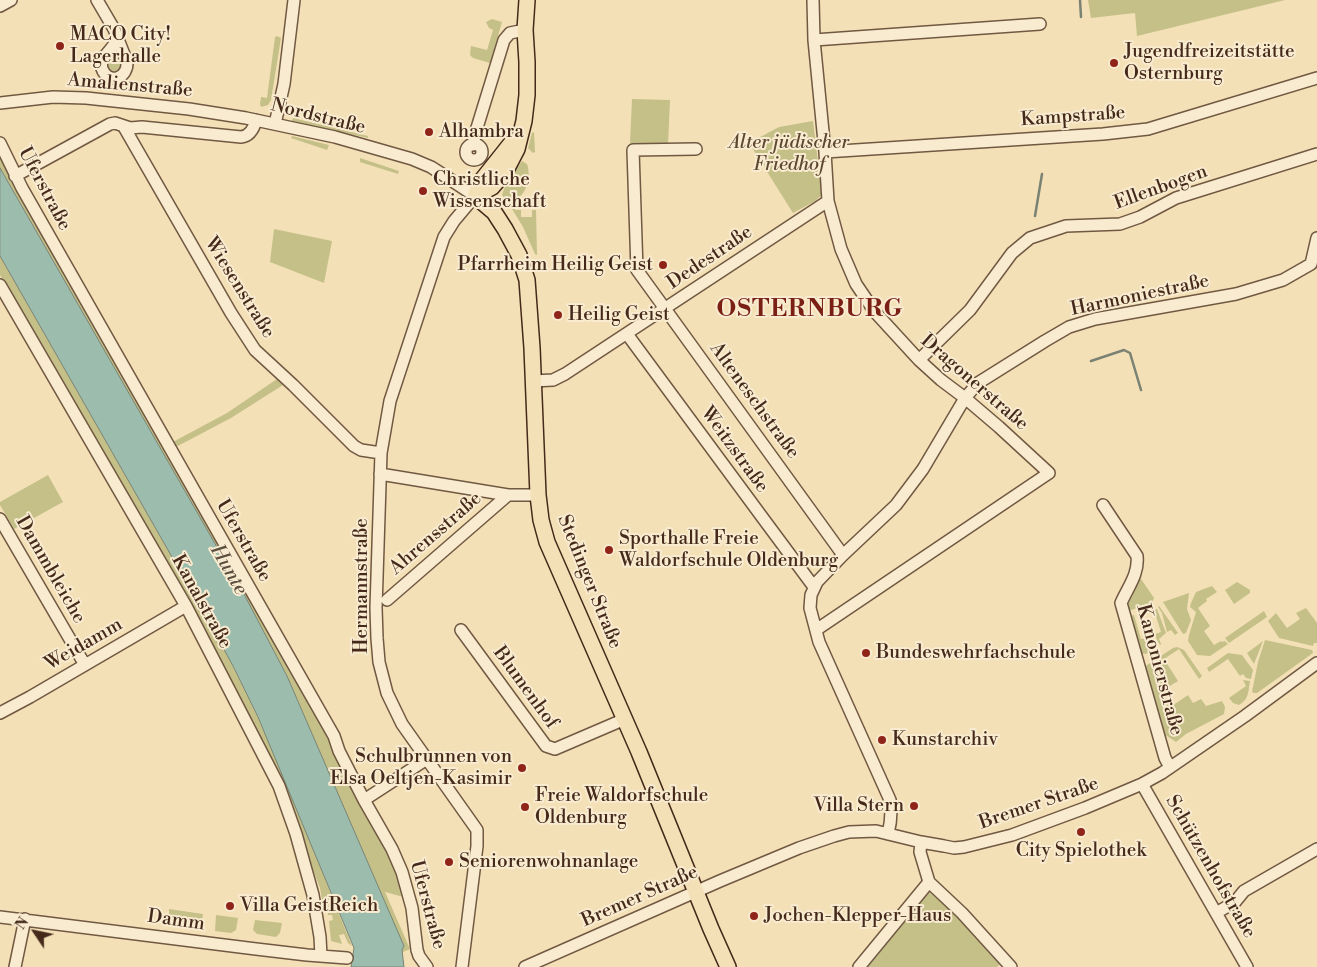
<!DOCTYPE html>
<meta charset="utf-8">
<style>
body{margin:0}
#map{position:relative;width:1317px;height:967px;overflow:hidden;background:#f4e0b6;font-family:"Libre Bodoni",serif}
canvas{display:block}
.north{position:absolute;left:10px;top:907px;width:50px;height:50px;-webkit-text-stroke:4px #f8ebd0;paint-order:stroke;rotate:304deg;font-size:14px;font-weight:700;line-height:20px;text-align:center;color:#452a1b}
.north::after{content:'';display:block;margin:auto;width:18px;height:22px;background:#452a1b;clip-path:polygon(50% 0,100% 100%,50% 72%,0 100%)}
</style>
<div id="map">
<canvas width="1317" height="967"></canvas>
<div class="north">N</div>
</div>
<script>
const context = document.querySelector('canvas').getContext('2d');
context.lineJoin = 'round';
function paint(path, color) { context.fillStyle = color; context.fill(path, 'evenodd'); }
function stroke(path, color, width, dash) { context.strokeStyle = color; context.lineWidth = width; context.lineCap = dash ? 'butt' : 'round'; context.setLineDash(dash || []); context.stroke(path); }
function write(font, color, halo, rows, align = 'center') {
  context.font = font + ' "Libre Bodoni",serif'; context.lineWidth = 4; context.setLineDash([]); context.textBaseline = 'middle'; context.strokeStyle = halo; context.fillStyle = color; for (const [text, x, y, turn = 0] of rows) {
    context.save(); context.translate(x, y); context.rotate((+turn || 0) * Math.PI / 180); context.textAlign = isNaN(turn) ? turn : align; if (halo) context.strokeText(text, 0, 0); context.fillText(text, 0, 0); context.restore();
  }
}
const green = new Path2D(`
 M1088,0H1285L1137,36L1135,13L1091,18Z
 M492,19L502,22L490,63L473,58L470,55L471,46L487,50L493,30L489,28L486,22Z
 M277,36L281,38L271,100L268,105L261,107L260,104L261,97L267,98L275,37Z
 M115,53H118L122,65L119,70L113,72L108,68C106,61 111,57 115,53Z
 M632,99L670,100L668,145L630,143Z
 M293,118L368,136V138L292,121Z
 M813,121L822,195L815,201L793,213L749,143L779,127Z
 M534,132L535,152L533,153L528,148L532,133Z
 M292,136L329,145L327,150L291,138Z
 M0,158L6,160L330,737L402,879L407,898L385,892L410,949L403,952L402,950L404,946L287,676L245,596L0,168Z
 M360,158L399,171L398,174L360,162Z
 M522,161L527,164C531,174 528,195 515,199V210H521V217H532V210H536L537,255L535,254L523,227L512,209L514,207L509,201L507,202L502,195L506,183Z
 M274,229L332,241L324,283L270,262Z
 M0,256L212,627C228,657 244,687 258,718C292,793 321,870 352,946L348,943L344,934L339,935L342,944L331,941L329,921L333,920L332,915H328V912L323,908L329,906L327,903L323,905L320,888L286,801L269,754L190,605L0,275Z
 M277,379L283,385L231,418L174,448L171,443L227,413Z
 M48,475L63,502L14,529L0,505V502Z
 M1141,579L1154,598L1152,603L1128,611L1126,607L1138,581Z
 M1237,582L1250,590V593L1234,604L1225,590Z
 M1212,586L1217,592L1206,599L1207,601L1198,608L1210,626L1204,631L1214,645L1221,641L1222,642L1225,641L1228,644L1210,656L1197,655L1188,641L1189,635L1196,612L1190,607L1191,603L1196,592Z
 M1189,593L1187,609L1191,620L1186,633L1183,634L1163,602Z
 M1159,606L1178,633L1175,635L1171,630L1167,632L1162,613L1158,607Z
 M1306,608L1317,623V643H1314L1313,646L1279,638L1268,621L1276,613L1287,628L1300,619L1296,613Z
 M1157,609L1166,633L1159,639L1161,644L1160,645L1157,640L1155,634L1161,632L1154,610Z
 M1264,611L1267,617L1229,643L1225,638Z
 M1134,615L1141,639L1148,638L1153,648C1152,653 1145,655 1140,653L1130,616Z
 M1265,640L1312,650L1313,653L1257,693H1254L1252,692L1258,662Z
 M1263,641L1254,664L1247,653Z
 M1177,647L1184,650L1202,676L1199,679L1179,649L1164,659L1178,681L1162,691L1172,706L1188,695L1193,703L1201,699L1206,706L1222,701L1225,707L1224,714L1186,734L1176,742L1167,736L1162,734L1144,667L1173,648Z
 M1228,653L1242,655L1253,670L1251,679L1246,678L1243,674L1240,676L1228,659L1209,672L1207,668Z
 M1243,680L1250,681C1248,693 1249,699 1239,705L1233,703L1229,698L1246,686Z
 M925,889L960,917L1004,960L997,967H862Z
 M169,909L203,914L201,929L171,925L169,921Z
 M216,915L238,918L236,930L231,933L215,931Z
 M255,920L282,923L280,933L276,937L257,934L253,930Z`);
const water = new Path2D(`
 M0,168L245,596L287,676L404,946L402,950L404,967H351L354,948L258,717L234,668L212,627L0,256Z`);
const stream = new Path2D(`
 M1080,0L1081,17
 M1035,216L1042,174
 M1091,361L1124,350L1130,353L1141,390`);
const minor = new Path2D(`
 M97,0L114,29L127,62C128,77 111,85 103,71C96,58 114,50 117,39
 M813,0L814,40L825,152L828,201L841,249L856,284L875,312L919,360L941,380L965,398L999,427L1049,473L816,630
 M0,6L11,0
 M814,40L1040,24
 M0,103L53,97L86,98L189,109L246,118L335,137L412,159L431,167L445,176L475,196L454,221L444,237L390,401L381,453L376,608L377,638L379,662L387,693L402,724L477,830V846L462,967
 M275,124L284,84L294,0
 M124,127L231,313L255,350L293,385L354,446L361,450L381,453
 M0,143L22,188L334,736L339,751L364,800L392,849L402,872L412,908L417,950L419,956L427,967
 M466 152a8 8 0 1 1 16 0a8 8 0 1 1-16 0Z
 M473,145L476,131L504,40L510,33L525,30
 M696,149L633,150L637,270L843,555
 M825,152L1103,134L1148,129L1317,78
 M15,176L110,124L115,123L130,128L142,127L241,137C250,136 254,128 256,120
 M0,285L186,606L279,786L296,834L313,895L320,937L321,956
 M627,334L765,521L814,587
 M919,360L970,310L1012,253L1030,238L1066,226L1120,224L1140,217L1176,198L1317,154
 M533,381L553,380L565,374L828,201
 M380,474L508,495H538
 M1103,505L1137,556C1139,574 1128,587 1121,603L1165,758L1170,767
 M0,519L85,665
 M387,600L508,495
 M461,630L546,746L555,749L625,719
 M0,713L30,697L186,606
 M1142,784L1247,967
 M364,800L427,759
 M888,834C891,822 892,812 890,800L819,642L810,608L811,595L817,582L843,555L896,505L923,469L965,398L978,383L1045,341L1069,327L1095,319L1236,294L1283,280L1311,264L1317,238
 M921,842L920,852L929,882
 M929,882L962,913L1011,967
 M1216,913L1235,902L1244,891L1317,849
 M0,917L256,949L307,955L347,958
 M15,967L25,919
 M525,967L720,881L799,848L834,836L849,832L876,831L921,842L944,846L954,848L964,847L1012,835L1085,808L1142,784L1162,773L1245,716L1317,663
 M859,967L929,882`);
const major = new Path2D(`
 M475,196L494,212L505,229L519,255L527,280L532,348L538,495L541,520L547,542L639,752L711,929L728,967
 M475,196L492,187L505,172L517,149L524,121L527,95V62L525,30L527,0
 M475,196L482,180L513,141`);
const markers = [
 [60,46,5,"#8f2418"],
 [1114,63,5,"#8f2418"],
 [429,132,5,"#8f2418"],
 [423,191,5,"#8f2418"],
 [663,265,5,"#8f2418"],
 [558,315,5,"#8f2418"],
 [609,550,5,"#8f2418"],
 [866,653,5,"#8f2418"],
 [882,740,5,"#8f2418"],
 [522,768,5,"#8f2418"],
 [914,806,5,"#8f2418"],
 [525,807,5,"#8f2418"],
 [1081,832,5,"#8f2418"],
 [449,862,5,"#8f2418"],
 [230,906,5,"#8f2418"],
 [754,916,5,"#8f2418"]
];
const poiNames = [
 ["MACO City!",70,35],
 ["Lagerhalle",70,57],
 ["Jugendfreizeitstätte",1124,52],
 ["Osternburg",1124,74],
 ["Alhambra",439,132],
 ["Christliche",433,180],
 ["Wissenschaft",433,202],
 ["Pfarrheim Heilig Geist",653,265,"right"],
 ["Heilig Geist",568,315],
 ["Sporthalle Freie",619,539],
 ["Waldorfschule Oldenburg",619,561],
 ["Bundeswehrfachschule",876,653],
 ["Kunstarchiv",892,740],
 ["Schulbrunnen von",512,757,"right"],
 ["Elsa Oeltjen-Kasimir",512,779,"right"],
 ["Freie Waldorfschule",535,796],
 ["Oldenburg",535,818],
 ["Villa Stern",904,806,"right"],
 ["City Spielothek",1081,851,"center"],
 ["Seniorenwohnanlage",459,862],
 ["Villa GeistReich",240,906],
 ["Jochen-Klepper-Haus",764,916]
];
const streetNames = [
 ["Amalienstraße",130,86,5],
 ["Nordstraße",318,117,14],
 ["Kampstraße",1073,117,-4],
 ["Ellenbogen",1161,188,-20],
 ["Uferstraße",44,189,62],
 ["Dedestraße",710,258,-34],
 ["Wiesenstraße",239,288,58],
 ["Harmoniestraße",1140,296,-12],
 ["Dragonerstraße",974,383,41],
 ["Alteneschstraße",754,401,54],
 ["Weitzstraße",734,450,54],
 ["Ahrensstraße",436,534,-41],
 ["Uferstraße",243,541,60],
 ["Dammbleiche",50,570,60],
 ["Stedinger Straße",589,582,68],
 ["Hermannstraße",362,586,-90],
 ["Kanalstraße",201,602,61],
 ["Weidamm",84,645,-30],
 ["Kanonierstraße",1159,670,75],
 ["Blumenhof",525,688,54],
 ["Bremer Straße",1039,804,-19],
 ["Schützenhofstraße",1210,867,60],
 ["Bremer Straße",640,897,-24],
 ["Uferstraße",427,905,75],
 ["Damm",176,921,8]
];
const parkNames = [
 ["Alter jüdischer",789,143],
 ["Friedhof",789,165]
];
const waterNames = [
 ["Hunte",228,570,60]
];
const districtNames = [
 ["OSTERNBURG",810,310]
];
paint(green, '#c4c088');
paint(water, '#9cbdad');
stroke(water, '#798273', 1);
stroke(stream, '#798273', 2.5);
stroke(minor, '#715842', 14);
stroke(major, '#452a1b', 18);
stroke(minor, '#f8ebd0', 11);
stroke(major, '#f4e0b6', 15);
for (const [x, y, r, color] of markers) { const dot = new Path2D(); dot.arc(x, y, r, 0, 2 * Math.PI); context.fillStyle = color; context.fill(dot); stroke(dot, '#f8ebd0', 2); }
write('19px', '#452a1b', '#f8ebd0', poiNames, 'left');
write('19px', '#452a1b', '#f8ebd0', streetNames);
write('italic 19px', '#5e4831', '#f8ebd0', parkNames);
write('italic 20px', '#5b4f40', '#f8ebd0', waterNames);
context.letterSpacing = '1px';
write('bold 24px', '#7a1f14', '#f8ebd0', districtNames);
context.letterSpacing = '0px';
</script>
